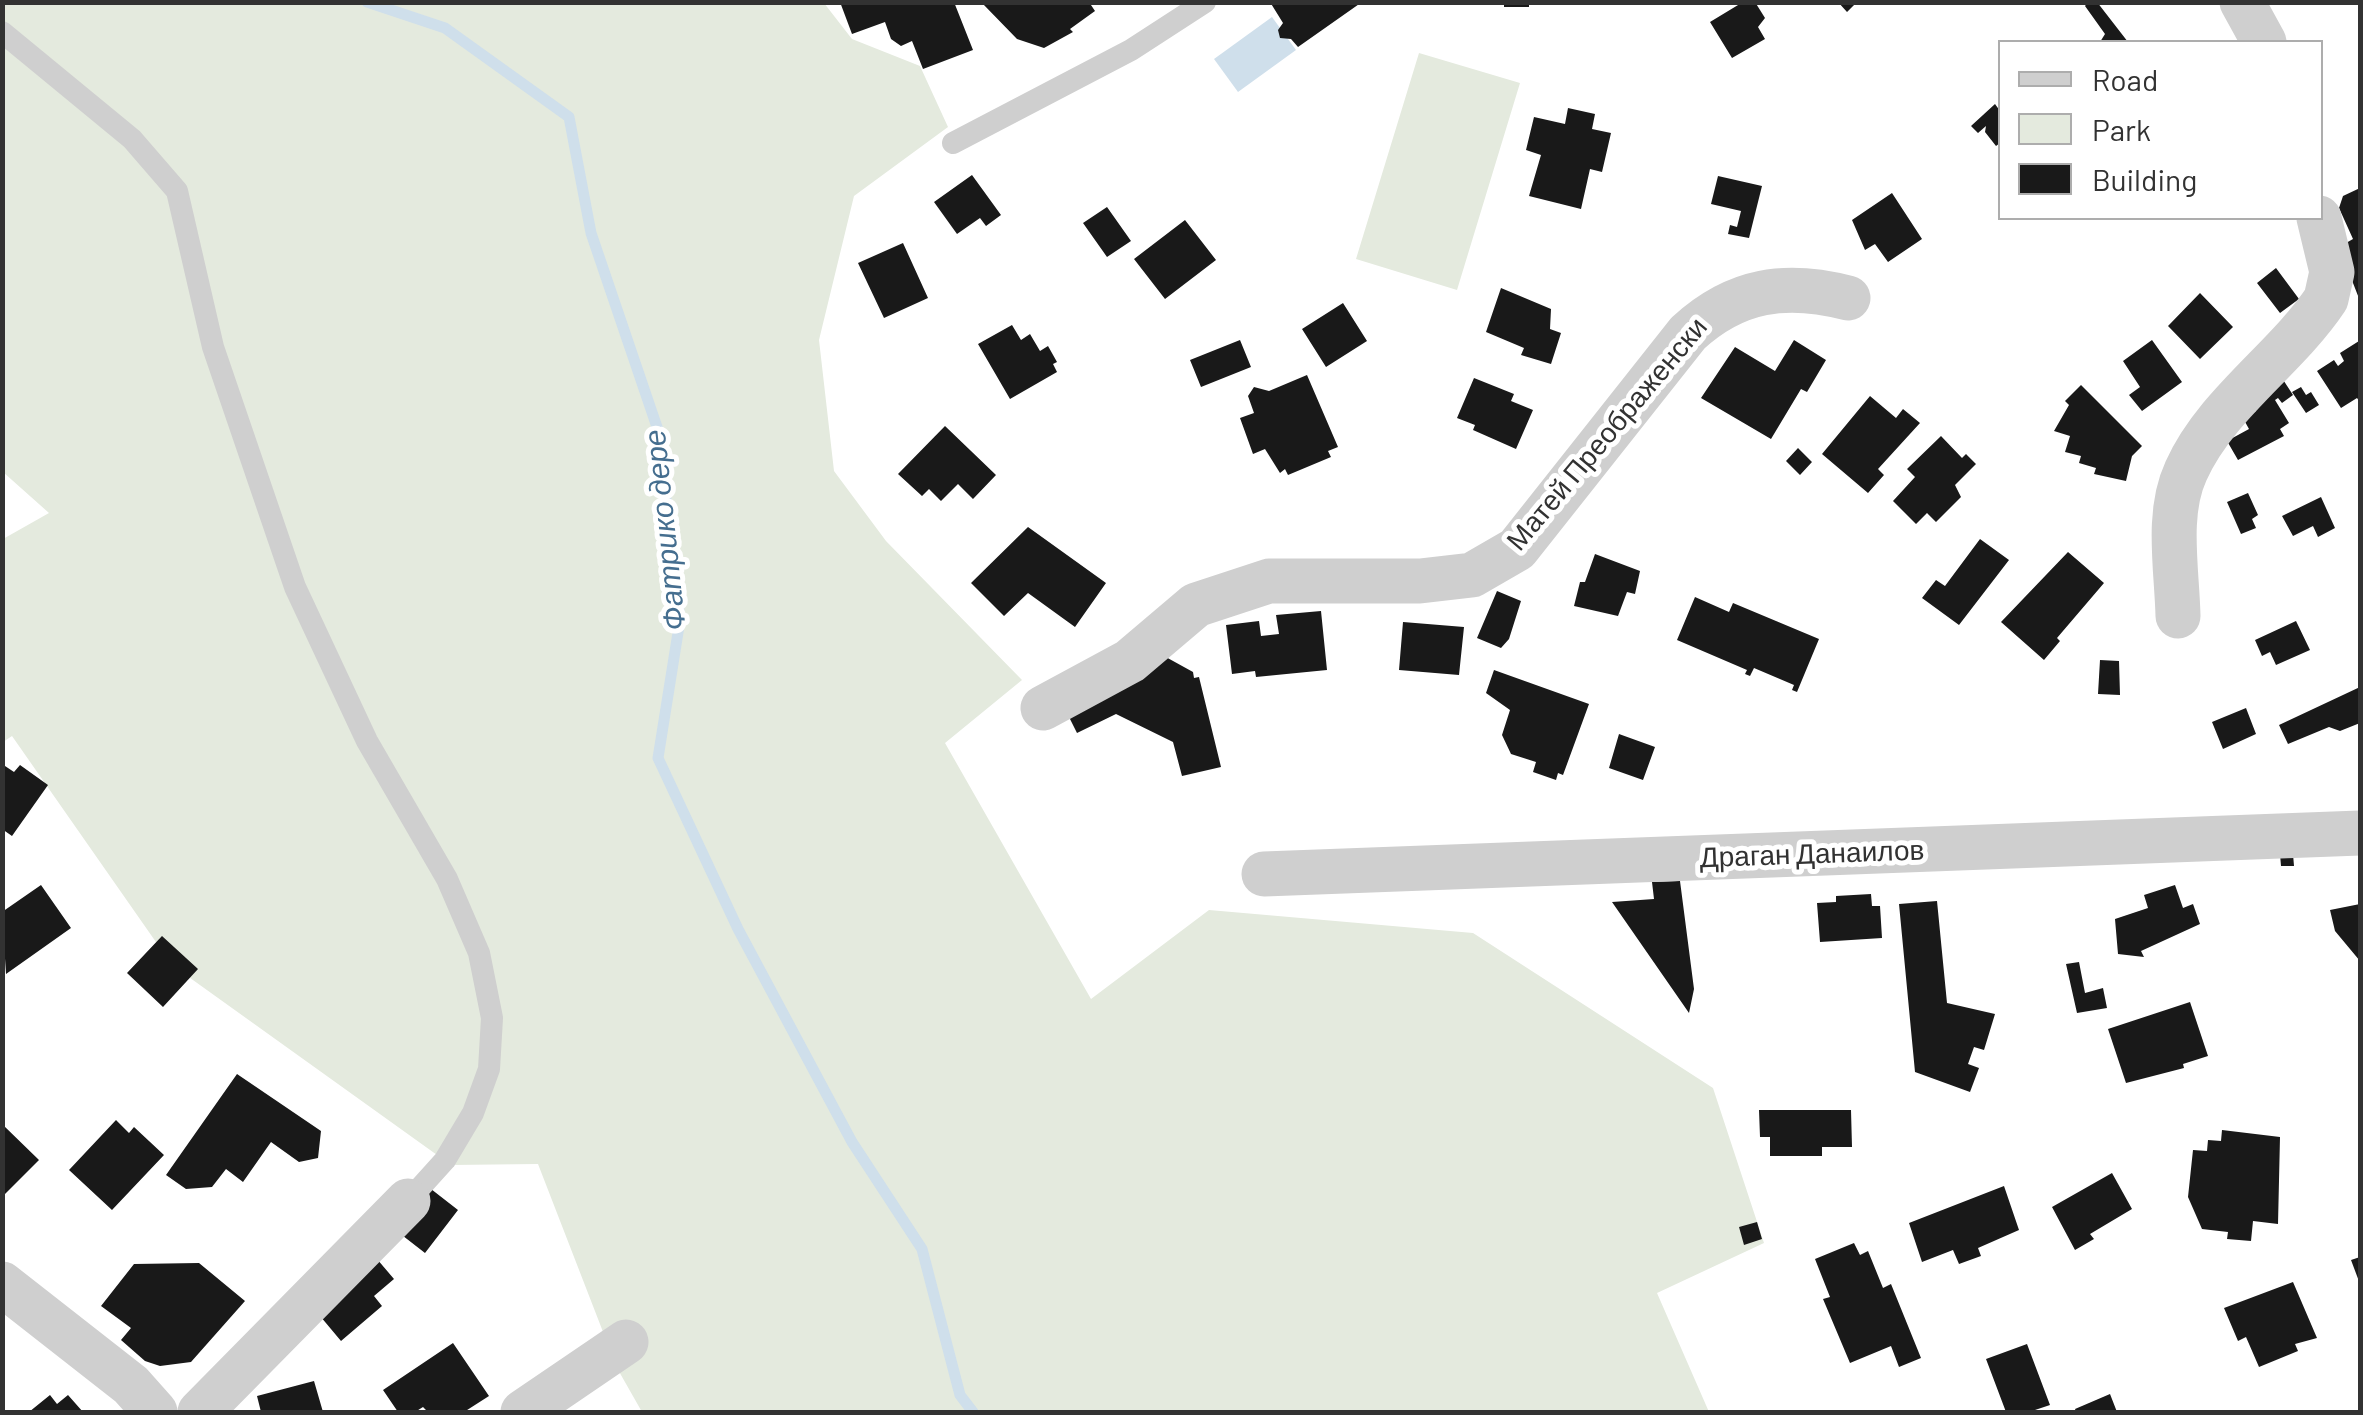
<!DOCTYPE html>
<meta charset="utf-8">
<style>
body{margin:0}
#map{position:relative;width:2363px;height:1415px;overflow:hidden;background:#fff;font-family:Barlow,sans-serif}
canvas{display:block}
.frame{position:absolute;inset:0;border:5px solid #323232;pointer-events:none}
.legend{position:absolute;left:1998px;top:40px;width:325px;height:180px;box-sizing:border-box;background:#fff;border:2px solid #adadad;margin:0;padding:12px 18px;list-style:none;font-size:30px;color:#323232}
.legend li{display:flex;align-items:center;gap:20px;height:50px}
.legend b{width:50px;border:2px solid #adadad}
</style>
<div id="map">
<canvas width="2363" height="1415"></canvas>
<div class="frame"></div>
<ul class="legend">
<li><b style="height:12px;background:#cfcfcf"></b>Road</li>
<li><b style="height:28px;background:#e4eade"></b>Park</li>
<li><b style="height:28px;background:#191919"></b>Building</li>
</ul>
</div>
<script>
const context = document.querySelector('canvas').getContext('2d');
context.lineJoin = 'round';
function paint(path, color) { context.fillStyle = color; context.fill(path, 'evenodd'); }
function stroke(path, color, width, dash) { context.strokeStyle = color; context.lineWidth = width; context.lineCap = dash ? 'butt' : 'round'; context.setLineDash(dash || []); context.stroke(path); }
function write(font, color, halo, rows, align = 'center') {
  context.font = font + ' Barlow,sans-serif'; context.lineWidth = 10; context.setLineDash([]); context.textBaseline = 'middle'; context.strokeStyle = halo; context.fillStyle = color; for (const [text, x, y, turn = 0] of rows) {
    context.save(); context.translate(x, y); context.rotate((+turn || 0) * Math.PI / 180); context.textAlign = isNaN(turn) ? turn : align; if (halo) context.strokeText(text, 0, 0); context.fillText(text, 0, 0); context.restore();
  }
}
const green = new Path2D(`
 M3,3H824L852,39L920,66L948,127L854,196L819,340L834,471L886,541L1022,680L945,743L1091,999L1209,910L1473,933L1713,1088L1764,1243L1657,1293L1709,1412H642L617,1368L538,1164L451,1165L172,965L12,736L3,742V539L49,513L3,472Z
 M1419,53L1520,83L1457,290L1356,259Z`);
const water = new Path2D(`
 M1272,17L1296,50L1238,92L1214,59Z`);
const stream = new Path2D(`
 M367,2L445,28L569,117L591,233L658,430L680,620L658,758L738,929L852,1142L922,1249L960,1395L973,1412`);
const building = new Path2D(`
 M840,2H954L973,50L923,69L912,41L901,46L891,39L885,22L852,34Z
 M1089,2L1095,11L1070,29L1073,32L1044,48L1017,39L983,4Z
 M1270,2H1362L1298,47L1291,39L1280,38L1278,30L1283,23Z
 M1504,2H1529V7H1504Z
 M1743,2H1755L1765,18L1758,27L1765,39L1732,58L1710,22Z
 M1838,2H1857L1847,12Z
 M2088,2H2097L2128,42H2100L2105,34L2085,6Z
 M1995,104L2000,111V143L1996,146L1985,132L1986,126L1978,133L1971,126Z
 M1568,108L1595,114L1592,129L1611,133L1602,172L1590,169L1581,209L1529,196L1541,155L1526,150L1534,117L1565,124Z
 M972,175L1001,215L986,226L980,218L957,234L934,202Z
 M1718,176L1762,186L1749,238L1728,234L1730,225L1737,227L1741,211L1711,204Z
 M2360,188V301L2339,247L2353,239L2339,208L2343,196Z
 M1892,193L1922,239L1888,262L1875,244L1865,250L1852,220Z
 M1107,207L1131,241L1107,257L1083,223Z
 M1185,220L1216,260L1165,299L1134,259Z
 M903,243L928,298L884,318L858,263Z
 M2276,268L2299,299L2280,313L2257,283Z
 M1501,288L1551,309L1550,329L1561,333L1551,364L1521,355L1524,348L1486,332Z
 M2200,293L2233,327L2200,359L2168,326Z
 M1343,303L1367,341L1326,367L1302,329Z
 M1012,325L1021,340L1030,334L1040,351L1048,346L1057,362L1053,364L1057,372L1010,399L978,344Z
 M1240,340L1251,367L1201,387L1190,360Z
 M1794,340L1826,360L1807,392L1801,389L1771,439L1701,398L1735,347L1775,371Z
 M2152,340L2182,382L2142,411L2129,395L2140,387L2123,361Z
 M2359,341L2360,402L2357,398L2341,408L2317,371L2334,360L2338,366L2344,361L2340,353Z
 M1307,375L1338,447L1328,451L1331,457L1288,475L1285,469L1280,473L1265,449L1253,454L1240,418L1254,413L1248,396L1254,387L1269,391Z
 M2280,375L2293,395L2282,403L2278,398L2275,400L2289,423L2280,429L2284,436L2238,460L2227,441L2249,429L2244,420L2256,411L2251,403Z
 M1474,378L1514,394L1511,401L1533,410L1516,449L1473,430L1475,425L1457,418Z
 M2081,385L2142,446L2132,456L2126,481L2094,474L2096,468L2079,463L2081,456L2065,452L2070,436L2054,431L2069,405L2065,401Z
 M2301,387L2306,395L2311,392L2319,405L2306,413L2292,392Z
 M1870,396L1896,418L1903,409L1920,423L1878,469L1884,475L1868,493L1822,454Z
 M945,426L996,475L973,499L958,484L941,501L929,489L922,496L898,474Z
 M1941,436L1962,458L1966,454L1976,464L1955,485L1961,497L1936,522L1927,513L1916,524L1893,501L1915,477L1907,469Z
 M1798,448L1812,462L1800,475L1786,461Z
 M2248,493L2258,515L2252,519L2256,528L2241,534L2227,502Z
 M2321,497L2335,528L2318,537L2313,526L2293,536L2282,516Z
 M1028,527L1106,583L1075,627L1028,593L1004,616L971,583Z
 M1980,539L2009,560L1959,625L1922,598L1936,580L1945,586Z
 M2068,552L2104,583L2057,638L2060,641L2044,660L2001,622Z
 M1595,554L1640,571L1635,594L1627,592L1618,616L1574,606L1580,582H1585Z
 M1497,591L1521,601L1509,639L1501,648L1477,638Z
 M1695,597L1729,612L1733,603L1819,639L1797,692L1792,690L1794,685L1754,668L1750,676L1745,674L1747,670L1677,640Z
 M1321,611L1327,670L1256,677L1255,671L1232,674L1226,625L1259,621L1261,636L1279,634L1276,615Z
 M2296,621L2310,650L2276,665L2270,652L2262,656L2255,640Z
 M1403,622L1464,627L1459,675L1399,670Z
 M1164,656L1193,672L1194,678L1199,677L1221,767L1182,776L1173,742L1116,714L1077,733L1061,701Z
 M2100,660L2119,661L2120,695L2098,694Z
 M1494,670L1589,704L1563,775L1558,773L1556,780L1533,772L1536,762L1511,754L1502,735L1510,710L1486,693Z
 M2360,687V723L2340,731L2329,727L2288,744L2279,725Z
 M2246,708L2256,734L2223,749L2212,722Z
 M1619,734L1655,747L1643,780L1609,768Z
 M2,764L14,772L20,765L48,785L12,836L2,829Z
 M2280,854H2293L2294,866H2281Z
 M1680,881L1694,989L1689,1013L1612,902L1654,899L1652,882Z
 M41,885L71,928L6,974L2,912Z
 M2175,885L2183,908L2193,904L2200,924L2141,951L2144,957L2118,954L2115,919L2148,908L2144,895Z
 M1871,894L1872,906H1880L1882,938L1820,942L1817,903L1836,902V896Z
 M1937,901L1947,1003L1995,1014L1984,1050L1974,1047L1968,1064L1979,1068L1970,1092L1915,1072L1899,904Z
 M2360,904V961L2335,931L2330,910Z
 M162,936L198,969L163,1007L127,973Z
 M2079,962L2085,993L2103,988L2107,1008L2077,1013L2066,964Z
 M2190,1002L2208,1056L2183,1064L2184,1068L2126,1083L2108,1029Z
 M237,1074L321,1131L318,1158L299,1162L271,1142L243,1182L226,1169L212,1187L186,1189L166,1175Z
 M1759,1110H1851L1852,1147H1822V1156H1770V1137H1760Z
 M116,1120L129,1133L134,1127L164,1155L112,1210L69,1170Z
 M2,1124L39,1160L2,1197Z
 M2222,1130L2280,1137L2278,1224L2253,1221L2251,1241L2227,1239L2228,1232L2202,1229L2188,1197L2193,1150L2207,1151L2208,1140L2221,1141Z
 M2112,1173L2132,1209L2090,1234L2094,1239L2075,1250L2052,1207Z
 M2004,1186L2019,1230L1978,1248L1981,1256L1959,1264L1953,1250L1922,1262L1909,1223Z
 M431,1189L458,1210L425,1253L398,1232Z
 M1757,1222L1762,1239L1744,1245L1739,1227Z
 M1854,1243L1860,1255L1868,1251L1883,1288L1891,1284L1921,1358L1899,1367L1891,1346L1850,1363L1823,1299L1830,1297L1815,1259Z
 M371,1252L394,1279L374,1296L382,1306L341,1341L310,1304Z
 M2360,1257V1284L2351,1260Z
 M199,1263L245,1301L191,1362L160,1366L145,1361L121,1340L131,1328L101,1306L134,1264Z
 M2293,1282L2317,1338L2295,1344L2298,1351L2259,1367L2246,1337L2238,1341L2224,1308Z
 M453,1343L489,1396L464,1412H428L423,1407L415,1412H398L383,1390Z
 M2027,1344L2050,1405L2029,1412H2006L1986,1359Z
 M314,1381L323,1412H261L257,1396Z
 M2110,1394L2117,1412H2076L2075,1409Z
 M50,1395L57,1404L68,1395L83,1412H29Z`);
const lane = new Path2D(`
 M2,32L132,139L177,191L213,347L295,587L367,741L447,879L479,953L492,1018L489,1069L473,1113L445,1160L408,1201
 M953,143L1131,50L1205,2`);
const street = new Path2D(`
 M2242,2L2264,42
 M2178,616C2177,570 2166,514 2186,471C2216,404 2286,359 2326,299L2332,272L2319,218
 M1043,708L1130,661L1196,605L1269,581H1420L1472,575L1517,549L1688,333C1736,289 1786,282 1848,298
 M1264,874L2360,833
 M2,1284L131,1385L155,1412
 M200,1412L408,1201
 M523,1412L626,1342`);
const streetNames = [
 ["Матей Преображенски",1607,434,-50],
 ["Драган Данаилов",1812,854,-2]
];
const waterNames = [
 ["Фатрико дере",665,530,-96]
];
paint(green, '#e4eade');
paint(water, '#cfdfeb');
stroke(stream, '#cfdfeb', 11);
paint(building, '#191919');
stroke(lane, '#cfcfcf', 22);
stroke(street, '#cfcfcf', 45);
write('28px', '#323232', '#fff', streetNames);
write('italic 30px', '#456e8f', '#fff', waterNames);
</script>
